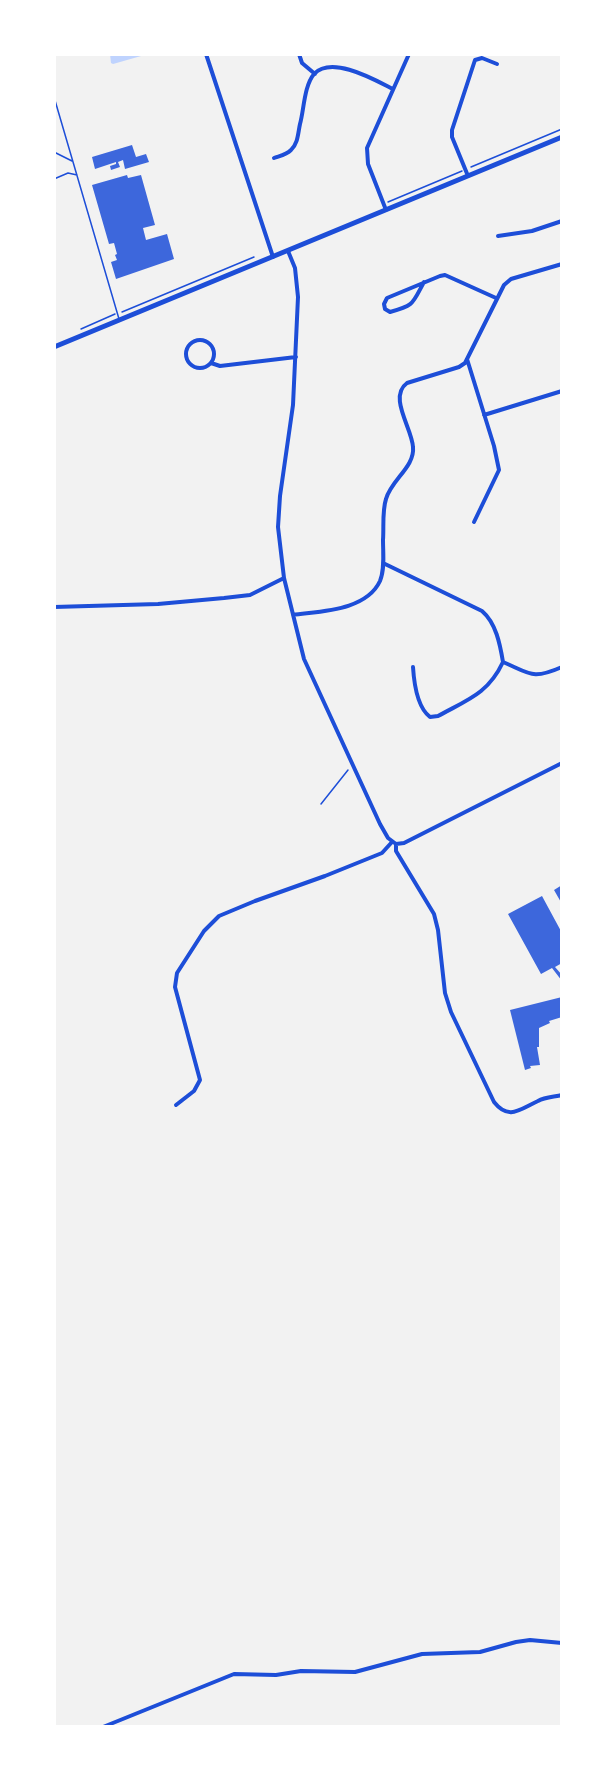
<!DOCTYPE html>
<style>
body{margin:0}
#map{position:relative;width:616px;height:1781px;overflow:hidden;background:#f2f2f2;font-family:"Fira Sans",sans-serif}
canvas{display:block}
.frame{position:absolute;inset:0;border:56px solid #fff;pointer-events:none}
</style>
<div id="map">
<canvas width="616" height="1781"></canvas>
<div class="frame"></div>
</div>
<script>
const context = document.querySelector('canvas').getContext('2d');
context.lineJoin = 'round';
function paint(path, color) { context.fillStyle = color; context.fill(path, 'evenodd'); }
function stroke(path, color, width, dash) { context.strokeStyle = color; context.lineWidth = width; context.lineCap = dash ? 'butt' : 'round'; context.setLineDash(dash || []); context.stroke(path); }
const water = new Path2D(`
 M110,54H148L113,64L111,63Z`);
const building = new Path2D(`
 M132,145L136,157L146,154L149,162L125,169L123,160L118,162L120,167L111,170L110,166L116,164V162L95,169L92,157Z
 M127,175L128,178L141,175L155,225L143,228L146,240L167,234L174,259L116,279L111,262L117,260L115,255L117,254L114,243L109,244L92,185Z
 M562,885V904L554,890Z
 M542,896L562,933V963L555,967L562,975V981L552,968L541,974L508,914Z
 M562,997V1017L549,1021L550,1023L539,1028V1047H537L540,1065L530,1066L531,1068L525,1070L510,1010Z`);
const path = new Path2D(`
 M471,167L562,129
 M388,202L462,171
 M122,312L254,257
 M81,329L115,314
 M321,804L348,770`);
const service = new Path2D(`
 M54,97L119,319
 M54,152L72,161
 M54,179L68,173L77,175`);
const minor = new Path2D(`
 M206,54L273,257
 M299,54L302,63L315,74
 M274,158C279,156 286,155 291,150C298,144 298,133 300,124C304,110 304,86 314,74C332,55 375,80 393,89
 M468,176L452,137V130L475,60L482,58L497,64
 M386,210L368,164L367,148L409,54
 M498,236L532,231L562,221
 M288,251L295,268L298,297L293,405L280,496L278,527L284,578L304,659L380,824L388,838L396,844
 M424,282C412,304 415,305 390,312L385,309L384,304L387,298L440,276L445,275L496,298
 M186 354a14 14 0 1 1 28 0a14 14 0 1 1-28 0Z
 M467,359L494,446L499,470L474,522
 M211,363L220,366L296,357
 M484,415L562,391
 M383,563L482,611C496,623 500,644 503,662C488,694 467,700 438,716L430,717C417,707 414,683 413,667
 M54,607L158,604L224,598L250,595L284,578
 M293,615C320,611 366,611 380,581C385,569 383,553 383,540C384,527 382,511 386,499C391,480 415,467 413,447C412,428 388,397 407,383L459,367L465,363L504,285L511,279L562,264
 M503,662C531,674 532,680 562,667
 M396,844V851L434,914L438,930L445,993L451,1012L494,1102C509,1121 520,1109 538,1101C545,1097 554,1097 562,1095
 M396,844L404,843L562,763
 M176,1105L194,1091L200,1080L175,987L177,973L204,931L219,916L255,901L325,876L382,853L392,842
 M103,1727L234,1674L276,1675L301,1671L355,1672L422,1654L480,1652L516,1642L530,1640L562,1643`);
const secondary = new Path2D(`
 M54,347L562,137`);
paint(water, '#bfd3fe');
paint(building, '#3d67dc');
stroke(path, '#1d4ed8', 1.5);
stroke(service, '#1d4ed8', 1.5);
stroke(minor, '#1d4ed8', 4);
stroke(secondary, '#1d4ed8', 5);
</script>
